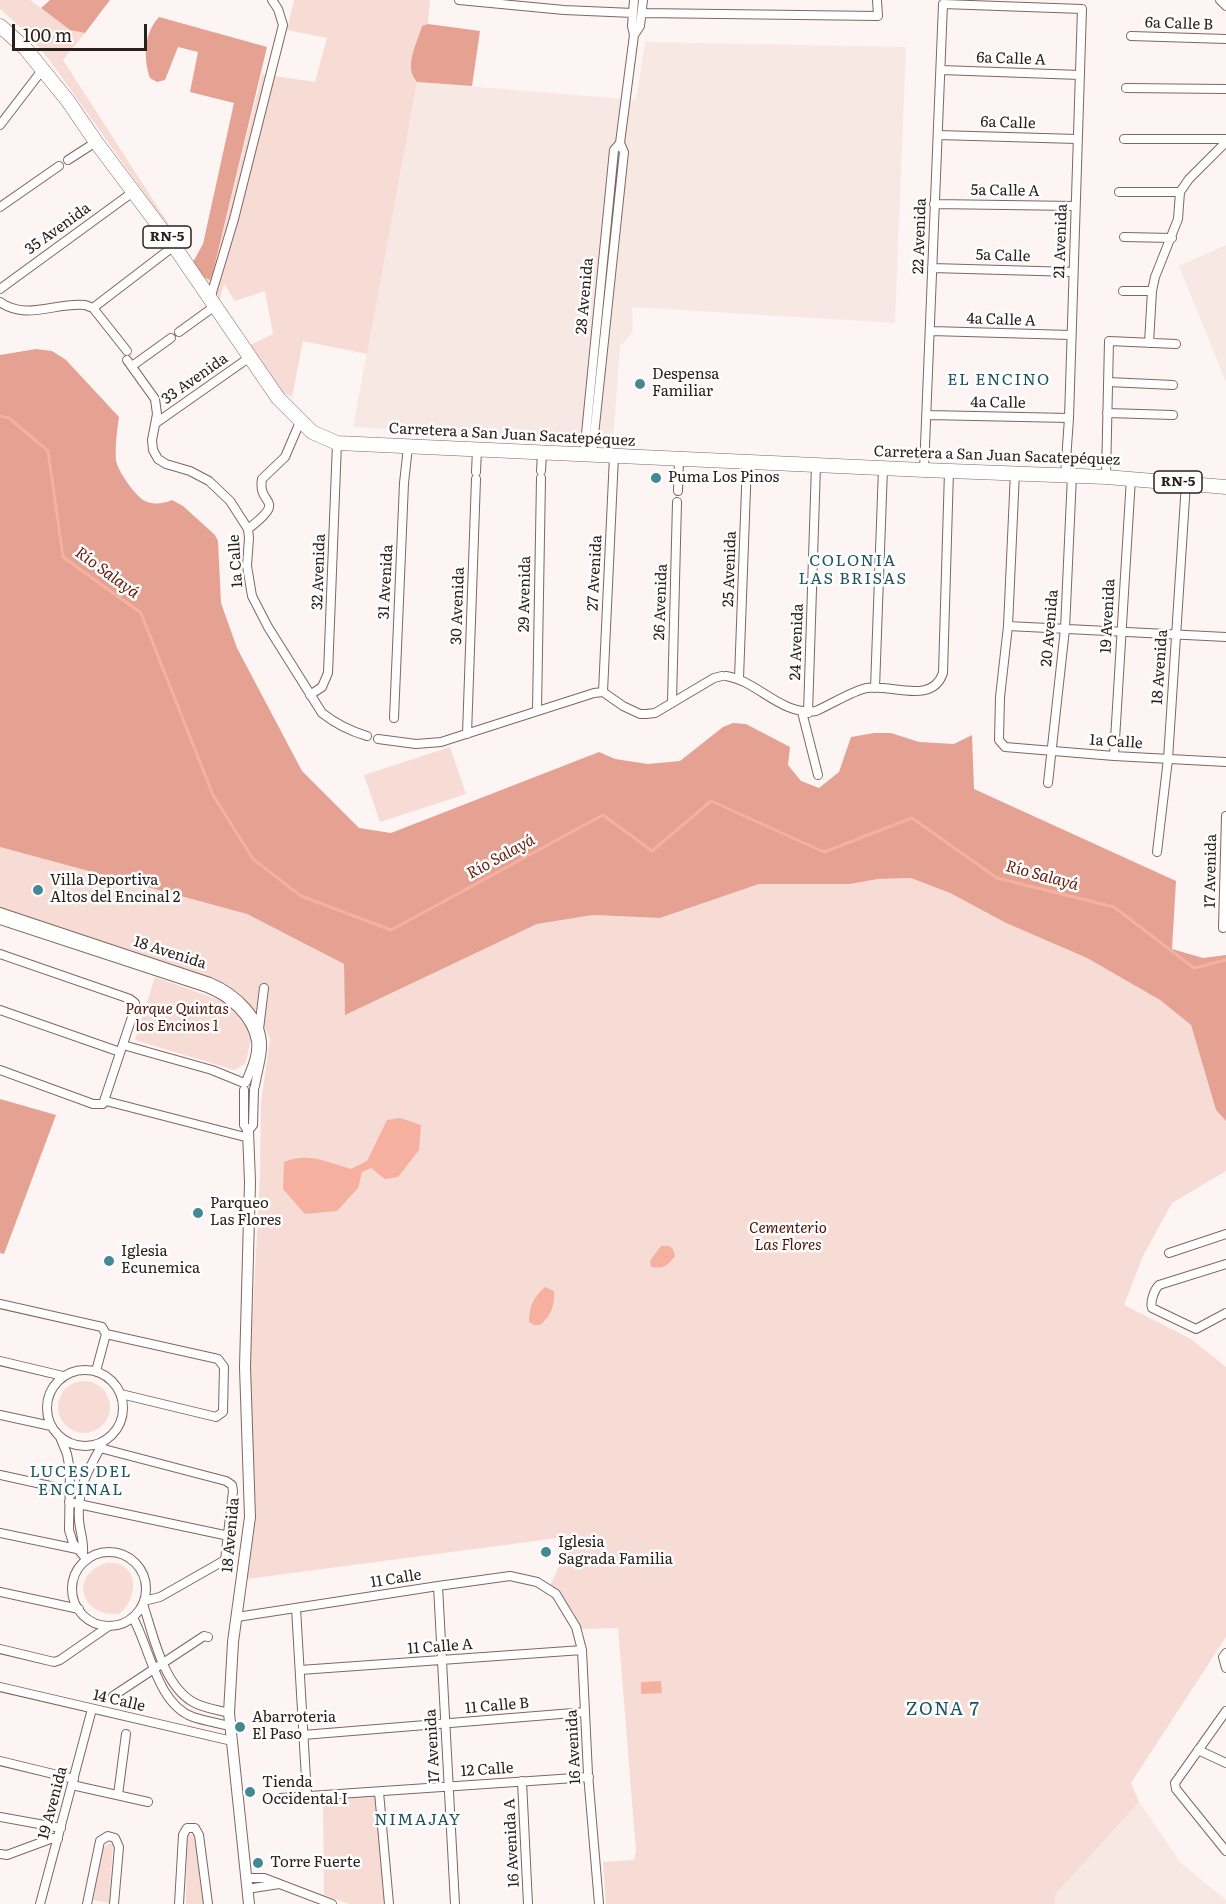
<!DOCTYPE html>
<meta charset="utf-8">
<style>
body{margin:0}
#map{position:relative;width:1226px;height:1904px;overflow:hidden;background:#fcf5f4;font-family:Literata,serif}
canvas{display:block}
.scale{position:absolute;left:12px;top:24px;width:135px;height:27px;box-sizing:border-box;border:3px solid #2a201d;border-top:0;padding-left:8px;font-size:18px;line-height:21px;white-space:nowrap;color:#2a201d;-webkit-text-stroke:4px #fff;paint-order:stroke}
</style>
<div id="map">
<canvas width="1226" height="1904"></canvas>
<div class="scale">100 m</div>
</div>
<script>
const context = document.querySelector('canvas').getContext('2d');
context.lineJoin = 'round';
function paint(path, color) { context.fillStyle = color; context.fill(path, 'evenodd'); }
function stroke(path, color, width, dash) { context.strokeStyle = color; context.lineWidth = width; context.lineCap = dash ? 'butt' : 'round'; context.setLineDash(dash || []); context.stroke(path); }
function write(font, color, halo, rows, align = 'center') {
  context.font = font + ' Literata,serif'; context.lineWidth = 5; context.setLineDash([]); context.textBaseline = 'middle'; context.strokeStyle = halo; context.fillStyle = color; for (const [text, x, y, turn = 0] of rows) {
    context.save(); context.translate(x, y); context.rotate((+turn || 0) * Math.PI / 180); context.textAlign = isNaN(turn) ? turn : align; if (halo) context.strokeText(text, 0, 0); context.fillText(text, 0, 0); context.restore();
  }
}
const built = new Path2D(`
 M645,42L906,47L895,323L632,307L633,332L620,346L613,443L353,427L417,82L636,100Z
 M1226,245V382L1179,266Z
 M1139,1802L1181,1863L1226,1900V1904H1054L1055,1895Z`);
const green = new Path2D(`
 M0,0H30L70,30L85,33L63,60L193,262L51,62L29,35L0,9Z
 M294,0H430L428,24L422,27L412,76L417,82L367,354L303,341L292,397L281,392L250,345L273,334L265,291L235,301L224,284L219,302L202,276L213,272L262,74L315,82L327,38L287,30Z
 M450,747L466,794L380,822L364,775Z
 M0,847L247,914L344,964L346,1014L537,924L593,915L660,918L759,884H850L878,879L911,878L950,893L1006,923L1087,958L1160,1000L1191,1025L1216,1110L1226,1121V1171L1172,1203L1143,1256L1124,1305L1191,1339L1226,1367V1637L1131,1783L1139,1802L1055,1895L1054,1904H606L603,1862L634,1860L636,1851L618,1628L581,1629C574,1611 566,1598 549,1588L573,1536L247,1579L256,1517L250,1365L260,1176L261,1103L270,1039L259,1017L239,996L0,909Z
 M155,977L225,1002L244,1022L251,1040L245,1064L234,1070L135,1040Z
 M58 1407a26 26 0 1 1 52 0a26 26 0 1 1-52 0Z
 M106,1563C137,1559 142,1596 119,1614C80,1617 69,1575 106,1563Z
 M375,1796L385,1904H349L324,1895L323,1799Z
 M187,1834L196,1835L204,1904H186Z
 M110,1843L113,1845L109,1903L93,1900L102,1848Z`);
const forest = new Path2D(`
 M50,0H110L85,33L70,30L41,8Z
 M159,17L267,47L213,272L210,280L202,276L193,262L203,244L234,103L190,92L198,52L178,47L165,80L157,82L150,78C143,58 144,33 159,17Z
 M428,24L480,31L472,86L417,82C403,67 417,44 422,26Z
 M36,349L52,351L66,360L119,417C117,431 115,446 116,460C117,470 136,497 145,501C155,505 163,504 172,500L183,506L215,535L218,541L221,603L237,648L302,771L359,828L391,833L599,752L615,759L648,764L680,761L723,727L733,723L746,724L790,747L788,765L801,781L819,788L839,772L851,737L874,733H891L919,742L954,744L972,735L974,789L1176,881L1172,949L1203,958L1226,955V1121L1216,1110L1191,1025L1160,1000L1087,958L1006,923L950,893L911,878L878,879L850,884H759L660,918L593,915L537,924L345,1015L344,964L247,914L0,847V355Z
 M0,1099L56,1115L4,1254L0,1253Z`);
const water = new Path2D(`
 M400,1118L421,1125L419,1150L398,1177L385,1179L371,1168L362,1172L358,1188L337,1211L305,1214L283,1189L284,1162C309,1152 326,1162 351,1169L367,1161L387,1120Z
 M661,1246H669L673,1249L675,1256C667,1266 664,1269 651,1267L650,1261Z
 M545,1287L554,1291C555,1305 551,1316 540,1325H534L529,1322C529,1306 534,1297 545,1287Z
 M661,1681L662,1693L641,1694V1682Z`);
const stream = new Path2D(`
 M0,416L9,418L48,451L63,557L141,613L213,795L253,859L301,896L391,930L603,815L652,851L711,801L824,852L912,818L997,878L1114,907L1194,968L1226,960`);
const minor = new Path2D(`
 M459,0L564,10L633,13
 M1220,0L1226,6
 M642,13L878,16L877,0
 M634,35L640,26L643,0
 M1131,36L1226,39
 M941,70L1080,75
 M1126,88L1226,89
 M0,125L43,69
 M938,135L1077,139
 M1124,139H1226
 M68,160L96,142
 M1119,192H1180
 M934,204L1075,206
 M0,207L59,166
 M1124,237L1172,238
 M932,268L1073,272
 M0,289L133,192
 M1123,291H1152
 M210,299L234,219L283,25L278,9L272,0
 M0,302C27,321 55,302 85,305L93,308L127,351
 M93,308L174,246
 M931,331L1071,335
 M179,332L215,306
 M1149,343L1152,291L1155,277L1178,219L1180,192L1189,179L1226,142
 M127,360L155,399L157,414L152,440L153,450L158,459L166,464L190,471L209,481L230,501L248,529L249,538L247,566L252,596L268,627L322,713C336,724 350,731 367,736
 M132,366L171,338
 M1108,382L1173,385
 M1107,413L1173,415
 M927,415L1069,418
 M156,423L250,357
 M584,454L614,150L620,143
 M592,454L624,152L620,143L634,35L632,26L634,0
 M924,470L943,4L1082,9L1069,418L1065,475
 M541,471L542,453
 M476,472L477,450
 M1015,472L1008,626L1000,697L999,740L1005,747L1114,756L1226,762
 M1106,477L1109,341L1176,344
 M678,491L679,459
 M248,529C289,497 257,507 262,479L285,457L300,422
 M1008,626L1226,637
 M726,676C758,681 781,716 816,711C830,705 854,690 867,688C892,684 932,705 943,673L949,471
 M739,678L747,462
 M875,688L883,468
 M603,692L614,456
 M310,695L322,687L328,673L337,443
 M672,702L677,502
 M537,710L541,478
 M802,712L818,775
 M808,713L816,465
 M394,718L404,483L408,447
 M467,734L476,479
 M378,739L416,744L441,742L594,693L603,692L623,706L640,714H646L655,713L714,678L722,676
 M1114,756L1131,478
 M1048,783L1065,629L1072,475
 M1157,852L1168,759L1186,483
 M0,912L210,982C236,993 264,1018 262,1049C261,1061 257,1074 255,1086
 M0,920L207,988C228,996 252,1016 256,1041C258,1055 251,1069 246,1082
 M1223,928L1226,816
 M0,954L130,999L135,1003V1008L103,1104H93L0,1070
 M0,1010L120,1052
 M259,1029L264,988
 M123,1045L212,1070L244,1083
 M244,1090V1125L248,1131
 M106,1101L249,1138
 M248,1131L253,1125L254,1089
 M1169,1253L1226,1234
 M1226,1264L1159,1285C1154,1290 1150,1302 1152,1308L1196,1329L1226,1313
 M0,1304L102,1327L106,1334L218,1359L224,1367L223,1412L216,1417L121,1394
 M0,1361L63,1376
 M47 1408a38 38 0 1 1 76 0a38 38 0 1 1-76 0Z
 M96,1371L106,1334
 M0,1415L51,1426
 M60,1437L67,1454L70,1470L69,1530L73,1543L87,1560
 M100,1448L226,1481L232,1485L233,1491L225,1560L160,1597L144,1601
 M0,1475L73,1491
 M69,1502L229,1536
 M0,1533L77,1549
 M72 1589a37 37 0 1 1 74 0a37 37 0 1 1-74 0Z
 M83,1553C84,1541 80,1532 79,1520C77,1490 87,1471 102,1445
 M438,1586L455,1904
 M0,1592L79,1609
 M143,1604C153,1634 163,1685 193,1702C203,1708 218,1710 229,1713
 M296,1608L307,1796
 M237,1617L438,1586L510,1576L537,1582L556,1594L576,1627L582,1650L588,1774L599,1904
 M133,1618C150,1648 157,1704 193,1717C205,1721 218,1723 230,1726
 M0,1649L54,1662L60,1660L109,1626
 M1226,1653L1223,1657L1226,1668
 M300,1670L582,1650
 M0,1687L232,1741
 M114,1700L113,1696L204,1636L208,1637
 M1226,1711L1175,1783L1176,1789L1226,1851
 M303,1735L585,1712
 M1198,1750L1226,1763
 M0,1761L74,1779
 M522,1781L528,1904
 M72,1785L148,1802
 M379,1792L389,1904
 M118,1795L126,1734
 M280,1798L589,1777
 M0,1817L61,1828
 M0,1854L7,1855L53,1838L58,1839
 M246,1878H264L332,1904
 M247,1889L279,1884
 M40,1904L92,1709
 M87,1904L100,1841L108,1836L115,1838L119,1847L114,1904
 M179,1904L183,1835L187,1828H195L199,1835L208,1904`);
const tertiary = new Path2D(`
 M248,1131L250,1182L245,1367L250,1517L233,1642L229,1713L249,1904`);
const primary = new Path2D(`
 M0,26L25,48L68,101L96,142L174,246L278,398L312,432L337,443L924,470L1106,477L1226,487`);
const markers = [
 [640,384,6,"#448896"],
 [656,478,6,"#448896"],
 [38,890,6,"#448896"],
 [198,1213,6,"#448896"],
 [109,1261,6,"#448896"],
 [546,1552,6,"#448896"],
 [240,1727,6,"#448896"],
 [250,1792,6,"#448896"],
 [258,1863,6,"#448896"]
];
const shields = [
 [167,237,48],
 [1178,482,48]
];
const shieldNames = [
 ["RN-5",167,237],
 ["RN-5",1178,482]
];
const streetNames = [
 ["6a Calle B",1179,24,2],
 ["6a Calle A",1011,59,2],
 ["6a Calle",1008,123,2],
 ["5a Calle A",1005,191,1],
 ["35 Avenida",58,229,-36],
 ["22 Avenida",920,236,-88],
 ["21 Avenida",1061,241,-88],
 ["5a Calle",1003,256,2],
 ["28 Avenida",585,296,-85],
 ["4a Calle A",1001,320,2],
 ["33 Avenida",195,379,-35],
 ["4a Calle",998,403,1],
 ["Carretera a San Juan Sacatepéquez",512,435,3],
 ["Carretera a San Juan Sacatepéquez",997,456,2],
 ["1a Calle",236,561,-94],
 ["25 Avenida",730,569,-88],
 ["32 Avenida",319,572,-88],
 ["27 Avenida",595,573,-87],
 ["31 Avenida",386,582,-87],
 ["29 Avenida",525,594,-89],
 ["26 Avenida",661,602,-88],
 ["30 Avenida",458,606,-88],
 ["19 Avenida",1108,616,-87],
 ["20 Avenida",1050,628,-85],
 ["24 Avenida",797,642,-88],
 ["18 Avenida",1160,667,-86],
 ["1a Calle",1116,742,4],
 ["17 Avenida",1211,871,-89],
 ["18 Avenida",170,953,18],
 ["18 Avenida",231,1535,-85],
 ["11 Calle",396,1579,-9],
 ["11 Calle A",440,1647,-4],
 ["14 Calle",119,1701,13],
 ["11 Calle B",497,1706,-5],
 ["17 Avenida",433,1746,-93],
 ["16 Avenida",574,1747,-93],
 ["12 Calle",487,1770,-4],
 ["19 Avenida",53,1803,-75],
 ["16 Avenida A",512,1843,-93]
];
const poiNames = [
 ["Despensa",652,375],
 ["Familiar",652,392],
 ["Puma Los Pinos",668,478],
 ["Villa Deportiva",50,881],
 ["Altos del Encinal 2",50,898],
 ["Parqueo",210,1204],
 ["Las Flores",210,1221],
 ["Iglesia",121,1252],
 ["Ecunemica",121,1269],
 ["Iglesia",558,1543],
 ["Sagrada Familia",558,1560],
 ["Abarroteria",252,1718],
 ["El Paso",252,1735],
 ["Tienda",262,1783],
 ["Occidental I",262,1800],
 ["Torre Fuerte",270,1863]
];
const parkNames = [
 ["Parque Quintas",177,1010],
 ["los Encinos 1",177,1027],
 ["Cementerio",788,1229],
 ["Las Flores",788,1246]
];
const neighbourhoodNames = [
 ["EL ENCINO",999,380],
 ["COLONIA",853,561],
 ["LAS BRISAS",853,579],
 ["LUCES DEL",81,1472],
 ["ENCINAL",81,1490],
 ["NIMAJAY",418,1820]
];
const waterNames = [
 ["Río Salayá",107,573,36],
 ["Río Salayá",501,857,-29],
 ["Río Salayá",1042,876,15]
];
const quarterNames = [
 ["ZONA 7",943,1710]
];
paint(built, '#f8e8e4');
paint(green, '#f7dcd5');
paint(forest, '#e5a292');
paint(water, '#f5b0a0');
stroke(stream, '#f5b0a0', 3);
stroke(minor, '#816660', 10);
stroke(tertiary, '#816660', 12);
stroke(primary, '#816660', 15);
stroke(minor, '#fff', 8);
stroke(tertiary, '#fff', 10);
stroke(primary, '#fff', 14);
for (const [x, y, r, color] of markers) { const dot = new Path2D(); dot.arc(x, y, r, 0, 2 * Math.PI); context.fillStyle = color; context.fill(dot); stroke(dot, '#fff', 2); }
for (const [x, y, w] of shields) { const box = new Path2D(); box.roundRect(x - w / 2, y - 11, w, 22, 4.5); context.fillStyle = '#fff'; context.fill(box); stroke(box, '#2a201d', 1.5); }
write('bold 14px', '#2a201d', null, shieldNames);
write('15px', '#2a201d', '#fff', streetNames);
write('15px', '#2a201d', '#fff', poiNames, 'left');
write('italic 15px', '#4e1307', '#fff', parkNames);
context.letterSpacing = '1.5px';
write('16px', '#1c545f', '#fff', neighbourhoodNames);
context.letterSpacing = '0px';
write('italic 16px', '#6b1d0c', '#fff', waterNames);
context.letterSpacing = '1.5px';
write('18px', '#1c545f', '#fff', quarterNames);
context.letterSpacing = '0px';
</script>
